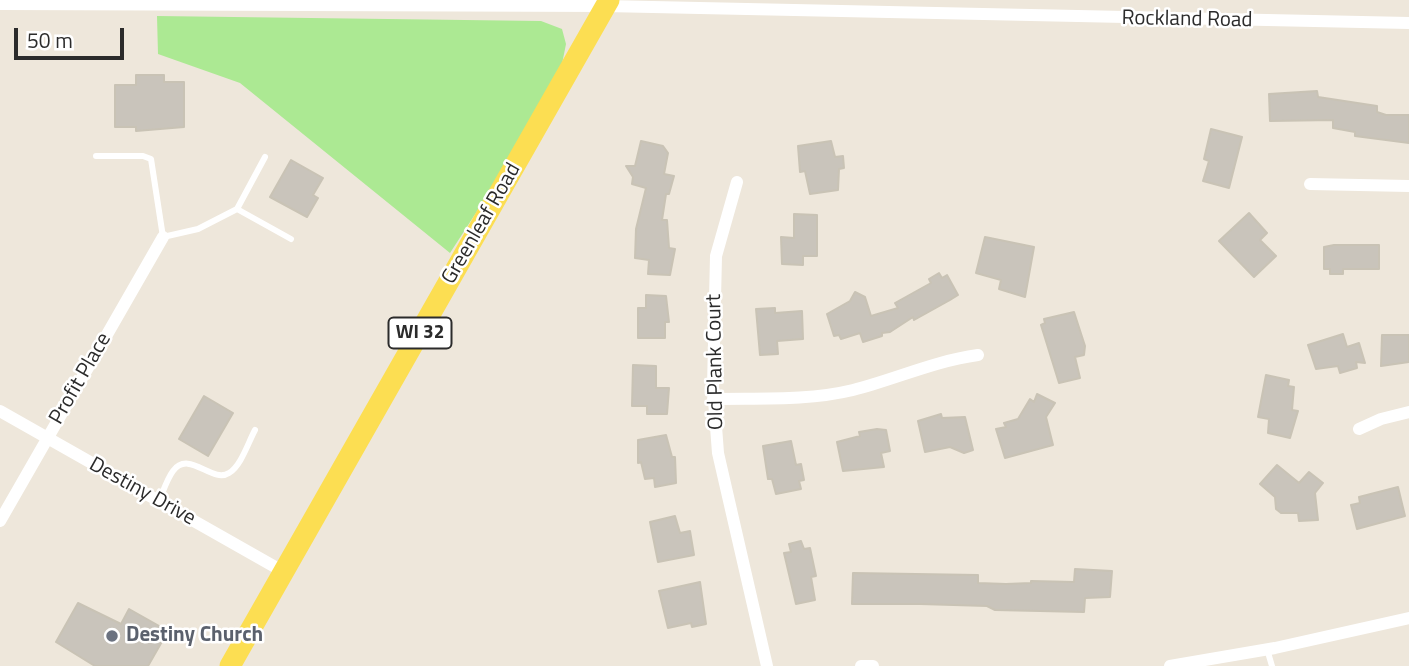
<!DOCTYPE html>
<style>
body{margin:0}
#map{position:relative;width:1409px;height:666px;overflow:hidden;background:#eee7db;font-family:"Titillium Web",sans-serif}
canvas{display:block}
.scale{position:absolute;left:14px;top:28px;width:110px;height:32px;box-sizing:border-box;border:4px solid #2b2b2b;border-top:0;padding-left:9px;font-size:21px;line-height:24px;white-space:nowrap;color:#2b2b2b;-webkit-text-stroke:5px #fff;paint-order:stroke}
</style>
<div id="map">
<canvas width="1409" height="666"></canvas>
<div class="scale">50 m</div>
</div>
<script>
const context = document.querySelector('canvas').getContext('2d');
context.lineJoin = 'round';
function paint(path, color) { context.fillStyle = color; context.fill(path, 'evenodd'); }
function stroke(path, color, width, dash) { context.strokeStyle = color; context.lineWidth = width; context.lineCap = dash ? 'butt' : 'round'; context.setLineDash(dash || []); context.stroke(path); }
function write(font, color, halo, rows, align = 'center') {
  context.font = font + ' "Titillium Web",sans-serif'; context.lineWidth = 5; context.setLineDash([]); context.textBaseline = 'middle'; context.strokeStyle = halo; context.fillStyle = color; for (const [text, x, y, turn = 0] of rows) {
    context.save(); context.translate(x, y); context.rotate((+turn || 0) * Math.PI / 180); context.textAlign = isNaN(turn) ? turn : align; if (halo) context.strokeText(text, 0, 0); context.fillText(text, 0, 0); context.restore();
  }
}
const green = new Path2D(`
 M157,16L541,21L562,29L566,44L562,64L507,165L450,253L240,83L158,54Z`);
const building = new Path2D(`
 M136,75H164V82H184V127L136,131V127H115V85H136Z
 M1317,91L1318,97L1377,106V112L1386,115H1409V143L1355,136V132L1333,128V120L1270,121L1269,94Z
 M1211,129L1242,137L1229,188L1203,181L1209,161L1204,159Z
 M641,141L663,146L668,153L664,174L674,176L669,194H666L662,220H667L669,248L675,249L670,275L648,274L649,260L635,258L636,229L646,188L632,184L633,177L626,166H635Z
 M831,141L835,157L843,156L844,168L839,169L838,190L810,194L805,171L800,172L798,146Z
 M291,160L323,178L313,195L318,198L307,217L270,197Z
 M1249,213L1267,233L1260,240L1276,256L1254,277L1219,241Z
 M794,214L817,215V256H803V265L782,264L781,237L794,238Z
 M985,237L1034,247L1025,297L999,289L1001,280L976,273Z
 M1334,245H1379V269H1343V274H1330V269H1324V247Z
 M939,273L942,278L947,275L958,295L950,300L914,320L913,317L890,332L882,333V336L863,342L860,333L841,339L839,335L834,336L827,314L850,301L855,292L865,297L871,316L898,308L895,303L931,283L929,279Z
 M646,295L666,296L669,322H665V338H638V308H646Z
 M775,308V313L802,311L803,339L777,341L778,354L760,355L756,309Z
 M1074,312L1085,346L1084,355L1075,357L1080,378L1059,383L1041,325L1045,323L1044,319Z
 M1343,334L1347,347L1359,343L1365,363L1356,362L1357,368L1340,373L1338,366L1316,369L1308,345Z
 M1382,335H1409V362L1381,366Z
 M633,365L656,366V388H669L667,414H647V406H632Z
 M1266,375L1289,380L1288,386L1294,387L1292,410L1298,411L1290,438L1268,433L1269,419L1258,417Z
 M1037,394L1055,403L1046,417L1053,445L1005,458L996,429L1006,427L1004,423L1018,419L1030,399L1034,402Z
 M204,396L233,413L208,456L179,439Z
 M941,414L942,418L965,417L973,450L964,453L950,447L925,452L918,421Z
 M877,429L886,430L890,451L881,453L884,467L843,471L837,442L860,436L859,432Z
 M666,435L672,457H675L676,483L655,487L654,478L645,479L641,462L638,463V440Z
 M791,441L796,465L801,464L804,480L799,481L801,489L776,494L772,479H768L763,446Z
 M1277,465L1299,483L1309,472L1323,483L1315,493L1318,520L1299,521L1298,513H1281L1276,509L1275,497L1260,484Z
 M1398,487L1405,516L1357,529L1351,505L1360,503L1359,497Z
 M675,516L680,533L690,531L694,555L658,562L650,522Z
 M801,541L804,549L810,548L816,576L811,577L815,600L796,604L784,553L791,552L789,544Z
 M1075,569L1112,571L1110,597L1085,598L1084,612L995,610L987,606L920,604H852L853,573L978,575V583L1006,584L1031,583V581L1074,582Z
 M700,582L706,624L692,627L691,623L668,628L659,591Z
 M78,603L121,624L129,609L168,631L148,666H95L56,642Z`);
const lane = new Path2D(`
 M96,156H143L151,159L163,237L198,229L237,209L265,157
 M237,209L291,239
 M159,501C163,492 167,479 173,471C189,449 212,484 229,473C241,466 248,443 255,430
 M1267,649L1272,666`);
const street = new Path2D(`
 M0,4L605,6L1409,23
 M737,182L716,256L713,387L718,453L767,666
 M1310,184L1409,186
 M713,399C760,398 808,401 853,390C896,379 934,361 978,355
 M0,411L284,572
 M1359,429L1381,419L1409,412
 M0,521L163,237
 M861,666H873
 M1170,666L1275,648L1409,618`);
const primary = new Path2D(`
 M230,666L609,0`);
const markers = [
 [112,636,7,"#6b7280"]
];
const shields = [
 [420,333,63]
];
const shieldNames = [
 ["WI 32",420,333]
];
const streetNames = [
 ["Rockland Road",1187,20,1],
 ["Greenleaf Road",482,224,-60],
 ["Old Plank Court",716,362,-91],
 ["Profit Place",81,379,-60],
 ["Destiny Drive",142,492,29]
];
const worshipNames = [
 ["Destiny Church",126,636]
];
paint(green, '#ace993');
paint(building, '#c9c4bb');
stroke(building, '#c9c3b5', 2);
stroke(lane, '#fff', 6);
stroke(street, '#fff', 12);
stroke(primary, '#fcde52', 21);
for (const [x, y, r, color] of markers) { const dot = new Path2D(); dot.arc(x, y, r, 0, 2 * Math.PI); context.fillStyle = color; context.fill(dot); stroke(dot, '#fff', 2.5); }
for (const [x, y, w] of shields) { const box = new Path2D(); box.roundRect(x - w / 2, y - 15.5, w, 31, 5); context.fillStyle = '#fff'; context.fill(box); stroke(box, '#2b2b2b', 2); }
write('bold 19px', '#2b2b2b', null, shieldNames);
write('21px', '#2b2b2b', '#fff', streetNames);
write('bold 21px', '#5b616d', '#fff', worshipNames, 'left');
</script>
